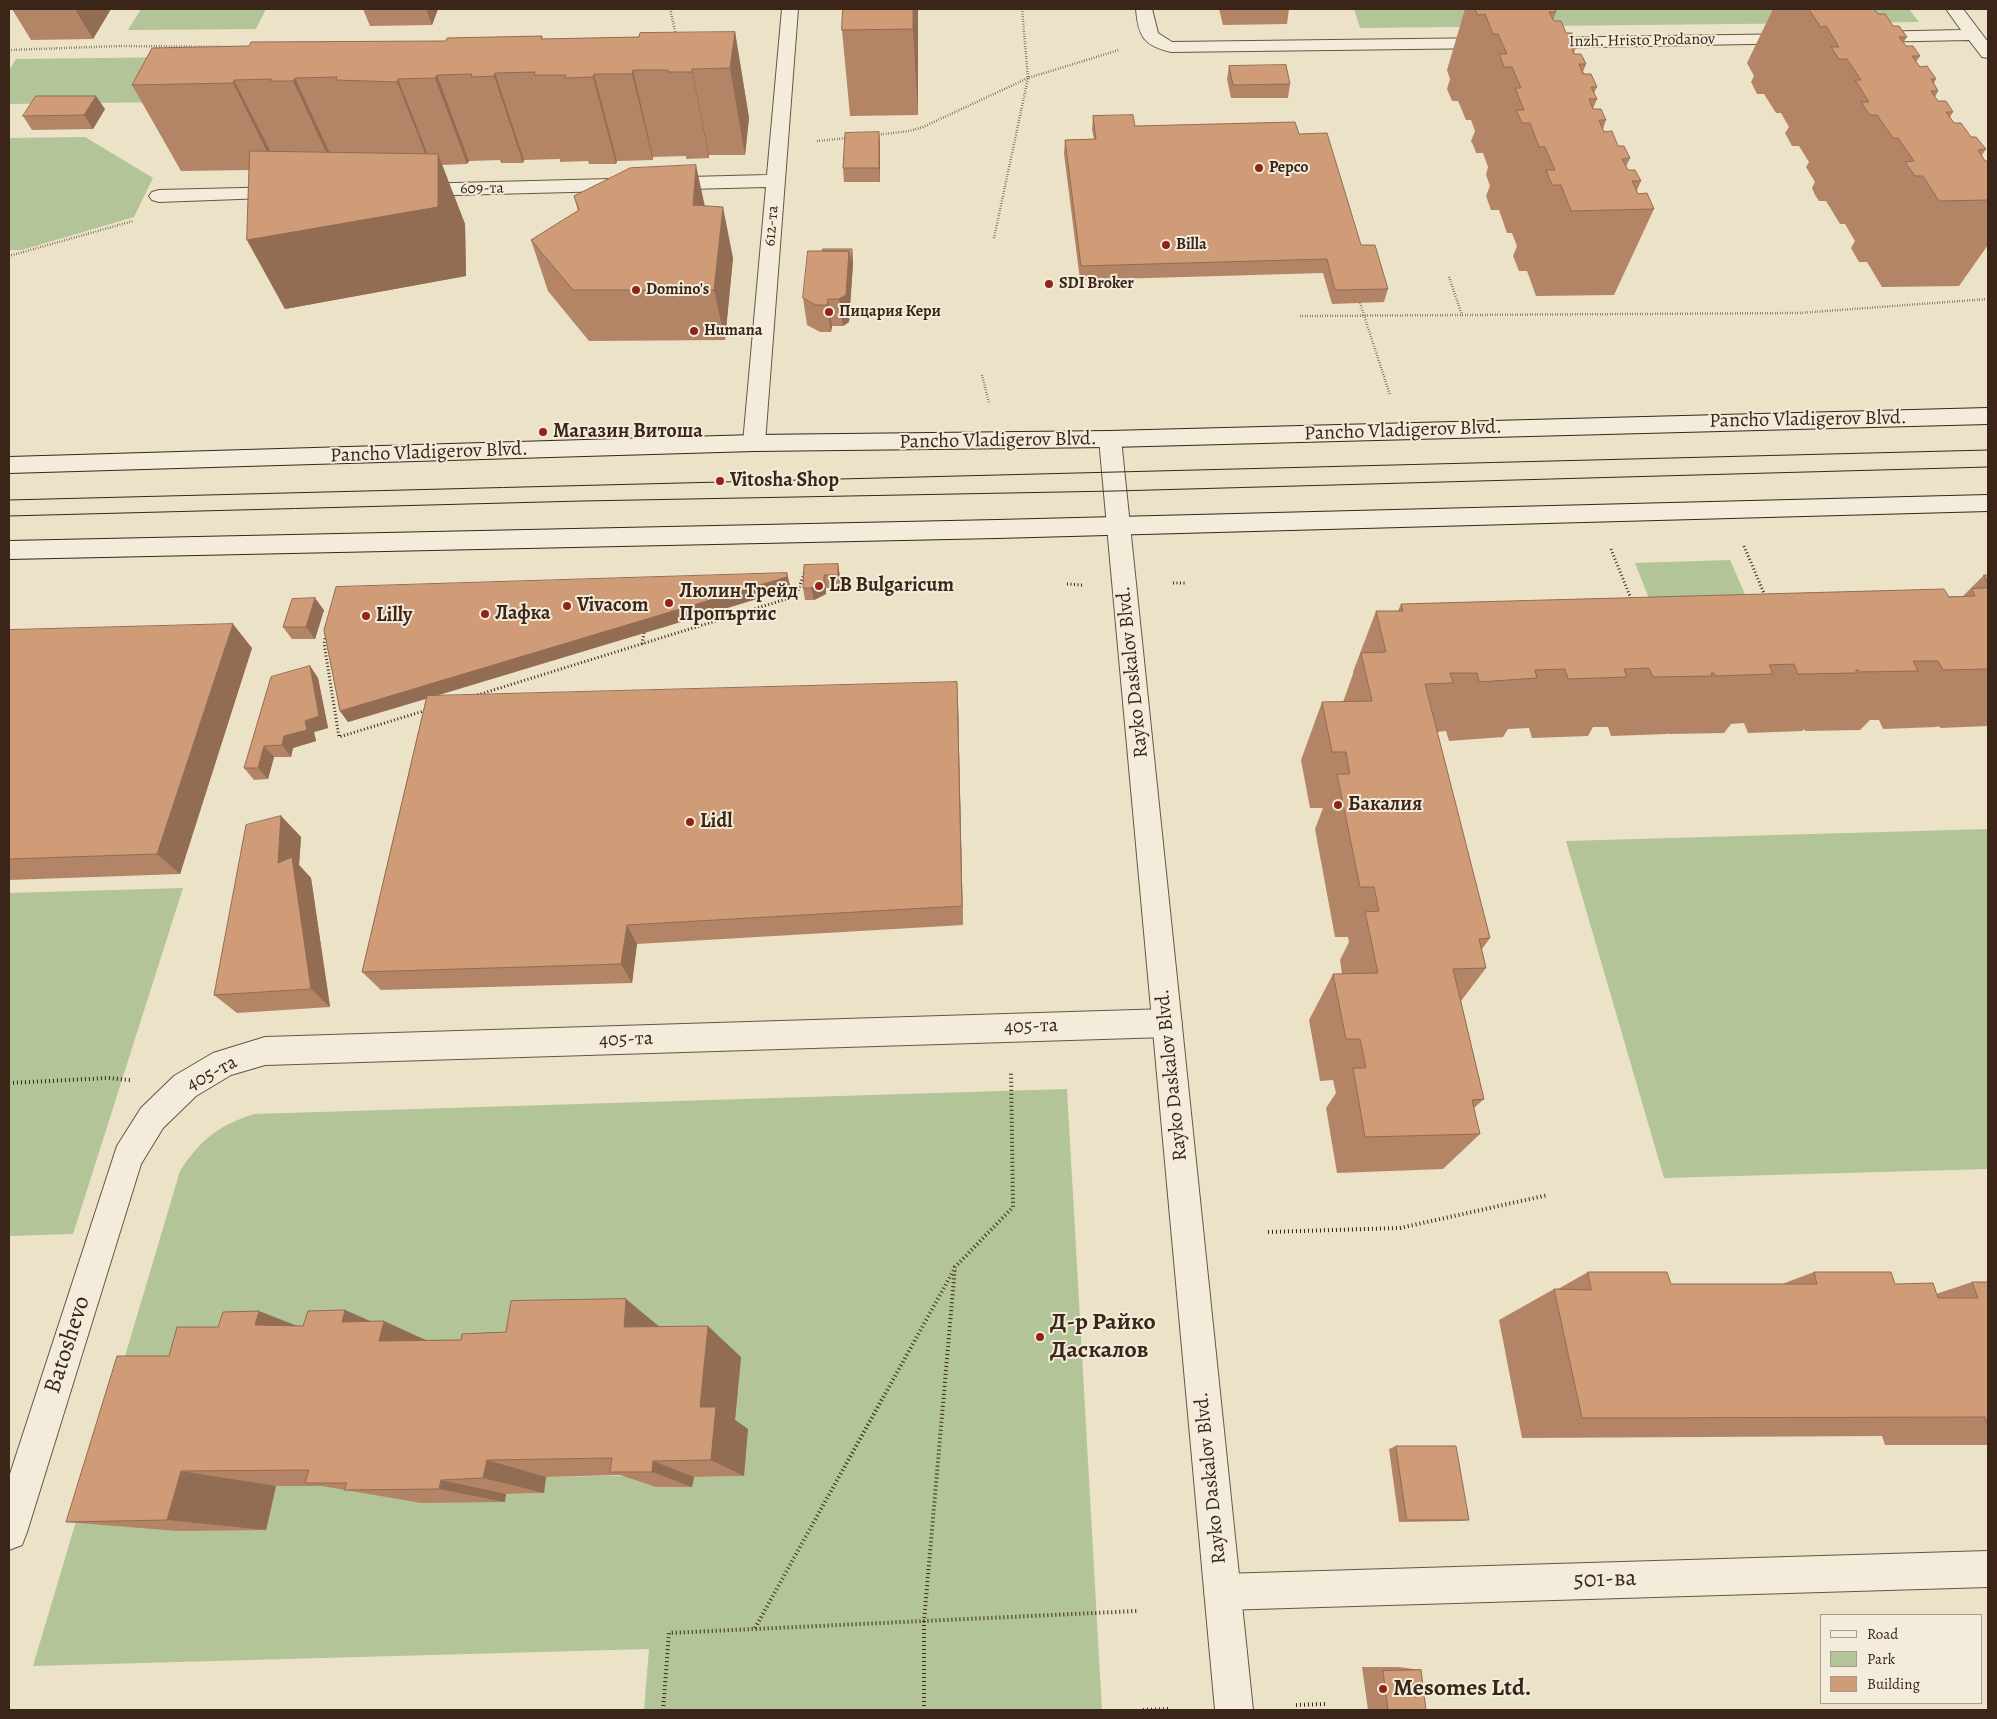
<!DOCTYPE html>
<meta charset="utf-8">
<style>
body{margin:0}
#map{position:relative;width:1997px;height:1719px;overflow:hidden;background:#ece2c7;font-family:Alegreya,serif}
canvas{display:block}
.frame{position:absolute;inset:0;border:10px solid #3b2519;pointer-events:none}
.legend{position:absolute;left:1820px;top:1614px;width:162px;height:90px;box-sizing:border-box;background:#f3ecdb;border:1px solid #a99c8d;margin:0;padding:6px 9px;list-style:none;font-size:15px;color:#3b2519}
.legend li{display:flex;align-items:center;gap:10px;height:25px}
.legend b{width:25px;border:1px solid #a99c8d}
</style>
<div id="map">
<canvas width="1997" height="1719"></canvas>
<div class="frame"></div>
<ul class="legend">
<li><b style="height:6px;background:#f3ecdb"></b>Road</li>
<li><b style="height:14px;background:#b3c499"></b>Park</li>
<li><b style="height:14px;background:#d09b77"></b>Building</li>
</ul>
</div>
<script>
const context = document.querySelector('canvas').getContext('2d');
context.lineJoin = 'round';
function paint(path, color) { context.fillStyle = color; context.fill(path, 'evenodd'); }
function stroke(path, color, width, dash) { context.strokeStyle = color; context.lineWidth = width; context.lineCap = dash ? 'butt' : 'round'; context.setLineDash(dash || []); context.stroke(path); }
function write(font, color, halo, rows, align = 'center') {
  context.font = font + ' Alegreya,serif'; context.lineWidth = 4; context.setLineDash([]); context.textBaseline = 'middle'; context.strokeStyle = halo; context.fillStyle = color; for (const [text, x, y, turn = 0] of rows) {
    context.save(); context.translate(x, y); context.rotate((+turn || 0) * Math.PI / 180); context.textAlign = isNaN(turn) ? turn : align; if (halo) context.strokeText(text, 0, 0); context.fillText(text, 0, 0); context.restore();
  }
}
const green = new Path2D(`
 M141,9H266L256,29L128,30Z
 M1354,9H1909L1919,22L1360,28Z
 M271,56L251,101L9,104V70L16,59Z
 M85,137L153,178L134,217L22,250H9V138Z
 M1730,560L1751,608L1654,611L1635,563Z
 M1988,829V1169L1664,1178L1566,841Z
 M183,888L73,1234L9,1236V893Z
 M1067,1089L1102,1710H644L649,1649L33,1666L180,1171C201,1139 218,1126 254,1114ZM217,1384L748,1429L744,1476L694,1477L692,1487H656L657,1475L546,1477L544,1493L506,1494L505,1502L333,1486H276L272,1502Z`);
const pathFar2 = new Path2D(`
 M670,9L676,35
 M9,50L121,46L236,47
 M876,135L909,131L923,127L1028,78L1119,50
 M817,141L848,138
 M994,238L1028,78L1022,9
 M9,256L133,221
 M1449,277L1462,315
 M1360,303L1390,395
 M1300,316L1799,313L1988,299
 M982,375L989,403`);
const pathFar1 = new Path2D(`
 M1744,546L1766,598
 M1611,549L1632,601
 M1173,583H1185
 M1067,584L1082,585
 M326,635L324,643L339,737L427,710
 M642,644L644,633
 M474,696L796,596L805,571`);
const path = new Path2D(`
 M9,1083L108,1078L130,1080
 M1268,1232L1400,1228L1548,1195
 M755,1628L955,1268
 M1296,1705L1327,1704
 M663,1710L669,1633L1137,1611
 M924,1710V1621L955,1267L1013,1207L1011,1071
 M1143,1710L1170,1709`);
const minor = new Path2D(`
 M782,9H798L765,443L762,449L754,451L746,449L743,443L766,187L415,196L408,194L405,190L408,186L415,184L767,175Z
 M1136,9H1152L1158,33L1172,42L1491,38L1497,39L1500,43L1497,47L1491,48L1171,52C1144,46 1138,36 1136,9Z
 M1946,9H1963L1988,42V58L1982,57L1969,40L1869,42L1863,41L1860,37L1863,33L1869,32L1961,30Z
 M1796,34L1802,35L1805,39L1802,43L1539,48L1533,47L1530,43L1533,39L1539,38Z
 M285,187L292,189L295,193L292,197L159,202L152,200L149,196L152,192L159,190Z
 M1167,1009L1177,1013L1182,1023L1177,1033L1167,1037L265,1065L231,1075L196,1096L163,1128L141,1164L27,1532L22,1545L9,1550V1477L117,1146L141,1108L174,1076L213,1053L265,1037Z
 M1988,1551V1587L1222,1610L1209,1605L1204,1592L1209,1579L1222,1574Z`);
const tertiary = new Path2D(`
 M1110,431L1118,433L1121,439L1253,1710H1215L1099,439L1102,433Z`);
const secondary = new Path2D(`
 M1988,408V424L1110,447L754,451L9,473V457L754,435L1110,431Z
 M1988,495V511L997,538L9,559V541L997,520Z`);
const tram = new Path2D(`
 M9,500L1988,450
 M9,516L582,501L1115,491L1988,467`);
const wall = new Path2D(`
 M12,9H111L93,39L31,40Z
 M363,9H438L432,25L370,26Z
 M843,9H918V115L850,116L842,30Z
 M1219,9H1289L1287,24L1223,25Z
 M1465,9H1555L1556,12L1553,20L1577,44L1574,53L1586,64L1583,72L1597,87L1594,93L1597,99L1593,109L1606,120L1603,129L1604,132L1630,158L1626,167L1628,170L1641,181L1637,190L1638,194L1654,209L1614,295L1536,296L1527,271H1519L1513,256L1517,246L1512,233H1507L1499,210H1491L1486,196L1490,186L1486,175L1488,167L1483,153H1476L1474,147L1471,141L1475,131L1471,120H1466L1458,101H1452L1447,89L1450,79L1447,70Z
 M1773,9H1876L1875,10L1878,14L1907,37L1903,43L1906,46L1920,56L1916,62L1920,67L1936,79L1934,83L1938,91L1935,97L1938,101L1953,112L1950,117L1954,123L1986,149L1982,155L1985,161H1988V245L1959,286L1882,287L1867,262H1859L1851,248L1855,241L1845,224H1840L1826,201H1819L1815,195L1812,188L1815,182L1806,167L1809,162L1799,146H1792L1785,133L1789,127L1781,113H1776L1764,94H1757L1751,82L1754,76L1747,63Z
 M735,32L749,118L745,155H709V158L686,159V156L653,157V160L617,161L616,164H589L588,161L560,162V159L524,160L523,163H501L500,160L469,161L467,164L442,165L465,224L466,276L285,309L247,240L249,170L181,171L132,85L249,46L446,41L542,36L543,39L639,37Z
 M1229,66L1290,84L1288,98H1231L1227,79Z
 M105,109L93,129L32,130L23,116Z
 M1093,116L1135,126L1299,134L1361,245L1388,289L1384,302L1332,304L1323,273L1080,280L1064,154L1065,140L1094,139L1092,130Z
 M879,132L880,146V182H844L843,168Z
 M574,196L705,206L733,258L725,340L589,341L548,291L531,240L578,211Z
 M852,249L853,263L849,322L843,326H832L831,332H820L807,325L803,298L823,251Z
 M838,564L840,577V587L826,588V594L814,600H805L803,588Z
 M1984,575H1988V726L1941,728L1938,726L1937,727L1883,729L1879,720H1870L1860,730L1805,731L1804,729L1802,731L1748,733L1744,723L1731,724L1724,733L1669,734V733L1667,734L1611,736L1608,727H1593L1588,736L1532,738L1529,728L1508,729L1503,737L1449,741L1446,731L1437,732L1490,938L1482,949L1486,968L1461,1001L1484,1099L1474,1108L1480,1134L1443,1169L1337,1173L1326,1108L1336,1093L1333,1080L1320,1081L1309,1020L1333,974H1342L1340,960L1349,942L1348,937H1335L1315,829L1323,808H1310L1301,760L1322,702H1343L1353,674V672L1376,611H1398L1401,604L1963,596Z
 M790,585V589L436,696L958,705L963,925L637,944L632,983L381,990L362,972L426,699L348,722L340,711Z
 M324,610L315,639H292L283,627Z
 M9,630L252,648L180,874L9,880Z
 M310,666L318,678L328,728L314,732L316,741L293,748L291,757H274L268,779L254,780L244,768Z
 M281,816L301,837L299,865L311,878L330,1007L237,1013L214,995Z
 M1588,1272L1671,1284H1782L1814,1272L1895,1284L1936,1294L1972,1282H1988V1445H1885L1882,1436L1522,1438L1499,1320L1554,1289H1558Z
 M345,1310L370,1321L426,1340H461L660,1327L741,1357L735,1420L748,1429L744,1476L694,1477L692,1487H656L620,1475L546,1477L544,1493L506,1494L505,1502L421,1503L322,1486H276L266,1530L177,1531L66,1522L169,1356L218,1327L303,1326Z
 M1396,1446L1469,1520L1461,1521L1399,1522L1389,1449Z
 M1362,1667H1398L1421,1670L1426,1710H1368Z`);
const shadedWall = new Path2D(`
 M75,9H111L93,39Z
 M426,9H438L432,25Z
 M913,9H918V115L913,29Z
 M735,32L749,118L745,155L730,68Z
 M692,69L709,155V158L692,72Z
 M633,70L653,157V160L632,74Z
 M495,73L524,160L523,163L494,76Z
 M594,74L617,161L616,164L593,77Z
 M437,75L469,161L467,164L435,78Z
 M295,78L335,164L333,167L293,81Z
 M398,79L432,165L431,168L397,82Z
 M234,80L278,166L276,170L233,83Z
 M96,96L105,109L93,129L84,115Z
 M879,132L880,146V182L879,168Z
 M438,154L465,224L466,276L285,309L247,240Z
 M696,165L707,216L693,205Z
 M723,207L733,258L725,340L714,290Z
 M852,249L853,263L849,322L843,326L839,299L849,251Z
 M828,299L832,326L831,332L827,305Z
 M838,564L840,577V587L838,575Z
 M787,573L790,585V589L348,722L340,711Z
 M824,575L826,588V594L814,600L811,588Z
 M315,598L324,610L315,639L306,627Z
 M233,624L252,648L180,874L157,854Z
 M310,666L318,678L328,728L314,732L316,741L293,748L291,757L282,745L284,736L305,721Z
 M957,682L958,705L963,925L962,906Z
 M264,746L274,757L268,779L258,768Z
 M281,816L301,837L299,865L311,878L330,1007L311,989L278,863Z
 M627,925L637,944L632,983L621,964Z
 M626,1299L667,1333L624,1327Z
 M345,1310L383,1327L384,1321L452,1352L379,1341L342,1322Z
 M259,1311L341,1343L255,1325Z
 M708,1326L741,1357L735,1420L748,1429L744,1476L711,1460L700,1407Z
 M487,1460L546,1477L544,1493L483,1478Z
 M653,1461L694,1477L692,1487L652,1472Z
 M181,1471L276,1486L266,1530L167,1520Z
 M441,1480L506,1494L505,1502L439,1489Z`);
const building = new Path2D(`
 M843,9H913V29L842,30Z
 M1475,9H1555L1556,12H1549L1554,21H1561L1566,33H1572L1577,44H1570L1574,54H1581L1586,64H1579L1583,74H1591L1597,87H1591L1597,99H1589L1593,109H1601L1606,120H1599L1604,132L1612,131L1618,146H1624L1630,158L1622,159L1628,170H1635L1641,181H1632L1638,194L1647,193L1654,209L1571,211L1561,185H1552L1546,170H1555L1545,147H1539L1530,123H1522L1516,110H1524L1515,88H1521L1512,67H1504L1502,61L1499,54H1507L1498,34H1493L1485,14L1478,15Z
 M1809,9H1874L1878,14H1885L1893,26H1899L1907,37H1899L1906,46H1913L1920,56H1912L1920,67L1927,66L1936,79H1931L1938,91H1931L1938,101H1946L1953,112H1946L1954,123H1961L1971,137H1976L1986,149L1978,150L1985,161H1988V200L1939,201L1923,176H1915L1905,162L1914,161L1898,138H1893L1877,115H1870L1865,108L1861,102H1869L1855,80H1861L1847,59H1839L1831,47H1839L1826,26L1821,27Z
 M735,32L730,68L692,69V72H668V70H633L632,74H594L593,77L565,78L566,75H534L535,72L495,73L494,76L471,77L472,74L437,75L435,78L398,79L397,82L336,80L337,77L295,78L293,81H270L272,79L234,80L233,83L132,85L152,48L249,46L251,42L446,41L447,38L542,36L541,39L639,37L640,33Z
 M1286,65L1290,84L1233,85L1229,66Z
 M36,96H96L84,115L23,116Z
 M1133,115L1135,126L1295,122L1299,134L1327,133L1361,245H1375L1388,289L1335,290L1327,259L1081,266L1065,140L1096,139L1093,116Z
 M879,132V168H843L845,133Z
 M250,151L438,154V207L247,240Z
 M696,165L693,205L723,207L714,290H573L531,240L579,210L574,196L630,168Z
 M823,249H852L851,264L849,251H823Z
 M808,251H849L846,295L839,299H828L827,305H816L803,298Z
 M838,564V575H824V582L811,588H803L804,565Z
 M787,573V577L340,711L324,630L336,587Z
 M1984,575H1988V584Z
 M1988,588V669L1943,670L1938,661H1913L1918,671L1860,672L1858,670H1856V673L1798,674L1794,664L1769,665L1773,674L1715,676L1714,673H1711L1712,676L1653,677L1649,668L1624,669L1627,677L1568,679L1565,669L1535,670L1537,678L1479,682L1477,673H1450L1453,683L1425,684L1490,938L1479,939L1486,968L1453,969L1484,1099L1472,1100L1480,1134L1365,1137L1353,1068H1366L1363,1053L1360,1039H1346L1333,974L1378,973L1365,912L1379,911L1374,887H1360L1337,774H1350L1346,752H1332L1322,702L1372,701L1361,653L1386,652L1376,611H1403L1401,604L1944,589L1949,597L1975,596L1972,589Z
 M315,598L306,627H283L292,599Z
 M233,624L157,854L9,859V630Z
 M310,666L319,716L305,721L307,730L284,736L282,745L264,746L258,768H244L271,677Z
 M957,682L962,906L627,925L621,964L362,972L427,696Z
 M281,816L278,863L292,857L311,989L214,995L246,825Z
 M1588,1272H1667L1671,1284H1817L1814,1272H1891L1895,1284L1933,1283L1938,1298H1978L1972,1282H1988V1427L1985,1417L1582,1418L1554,1289L1591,1290Z
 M626,1299L624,1327L708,1326L700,1407H716L711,1460L653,1461L652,1472H610L612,1458L487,1460L483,1478L441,1480L439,1489L344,1490L347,1483H305L309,1470L181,1471L167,1520L66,1522L117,1356H169L177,1327H218L223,1312L259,1311L255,1325L303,1326L308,1311L345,1310L342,1322L384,1321L379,1341L461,1340L462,1334L506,1332L511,1301Z
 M1396,1446H1456L1469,1520H1407Z
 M1421,1670L1426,1710H1388L1383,1671Z`);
const markers = [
 [1259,168,5,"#8f2418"],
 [1166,245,5,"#8f2418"],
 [1049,284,5,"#8f2418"],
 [636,290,5,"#8f2418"],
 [829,312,5,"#8f2418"],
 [694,331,5,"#8f2418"],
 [543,432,5,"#8f2418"],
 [720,481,5,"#8f2418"],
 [819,586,5,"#8f2418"],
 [669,603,5,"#8f2418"],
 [567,606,5,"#8f2418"],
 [485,614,5,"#8f2418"],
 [366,616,5,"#8f2418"],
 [1338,805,5,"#8f2418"],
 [690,822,5,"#8f2418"],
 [1040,1337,5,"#8f2418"],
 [1383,1689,5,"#8f2418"]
];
const farStreetnames = [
 ["Inzh. Hristo Prodanov",1642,41,-1],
 ["609-та",482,189,-1],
 ["612-та",772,226,-85]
];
const farPoinames = [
 ["Pepco",1269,168],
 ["Billa",1176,245],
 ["SDI Broker",1059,284],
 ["Domino's",646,290],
 ["Пицария Кери",839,312],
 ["Humana",704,331]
];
const streetNames = [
 ["Pancho Vladigerov Blvd.",1808,420,-1],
 ["Pancho Vladigerov Blvd.",1403,431,-2],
 ["Pancho Vladigerov Blvd.",998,441,-1],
 ["Pancho Vladigerov Blvd.",429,453,-2],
 ["Rayko Daskalov Blvd.",1133,672,-96],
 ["405-та",1031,1027,-2],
 ["405-та",626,1040,-2],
 ["405-та",212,1074,-28],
 ["Rayko Daskalov Blvd.",1172,1075,-96],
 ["Rayko Daskalov Blvd.",1211,1478,-96]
];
const poiNames = [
 ["Магазин Витоша",553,432],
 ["Vitosha Shop",730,481],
 ["LB Bulgaricum",829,586],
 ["Люлин Трейд",679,592],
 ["Пропъртис",679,615],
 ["Vivacom",577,606],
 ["Лафка",495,614],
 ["Lilly",376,616],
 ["Бакалия",1348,805],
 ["Lidl",700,822]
];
const nearPoinames = [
 ["Д-р Райко",1050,1323],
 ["Даскалов",1050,1351],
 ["Mesomes Ltd.",1393,1689]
];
const nearStreetnames = [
 ["Batoshevo",68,1345,-72],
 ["501-ва",1605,1580,-2]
];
paint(green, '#b3c499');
stroke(minor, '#675444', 2);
stroke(tertiary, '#675444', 2);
stroke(secondary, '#3b2519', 2);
stroke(pathFar2, '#3b2519', 2.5, [0.5, 2]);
stroke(pathFar1, '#3b2519', 3, [1, 2.5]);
stroke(path, '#3b2519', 4, [1, 3]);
paint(minor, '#f3ecdb');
paint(tertiary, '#f3ecdb');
paint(secondary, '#f3ecdb');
stroke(tram, '#3b2519', 1);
paint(wall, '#b38566');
paint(shadedWall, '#926c53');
paint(building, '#d09b77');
stroke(building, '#926c53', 1);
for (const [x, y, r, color] of markers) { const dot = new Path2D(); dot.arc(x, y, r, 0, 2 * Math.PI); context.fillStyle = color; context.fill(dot); stroke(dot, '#f3ecdb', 2); }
write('16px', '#3b2519', '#f3ecdb', farStreetnames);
write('bold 16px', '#3b2519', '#f3ecdb', farPoinames, 'left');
write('20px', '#3b2519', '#f3ecdb', streetNames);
write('bold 20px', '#3b2519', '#f3ecdb', poiNames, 'left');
write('bold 24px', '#3b2519', '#f3ecdb', nearPoinames, 'left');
write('24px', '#3b2519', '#f3ecdb', nearStreetnames);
</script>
